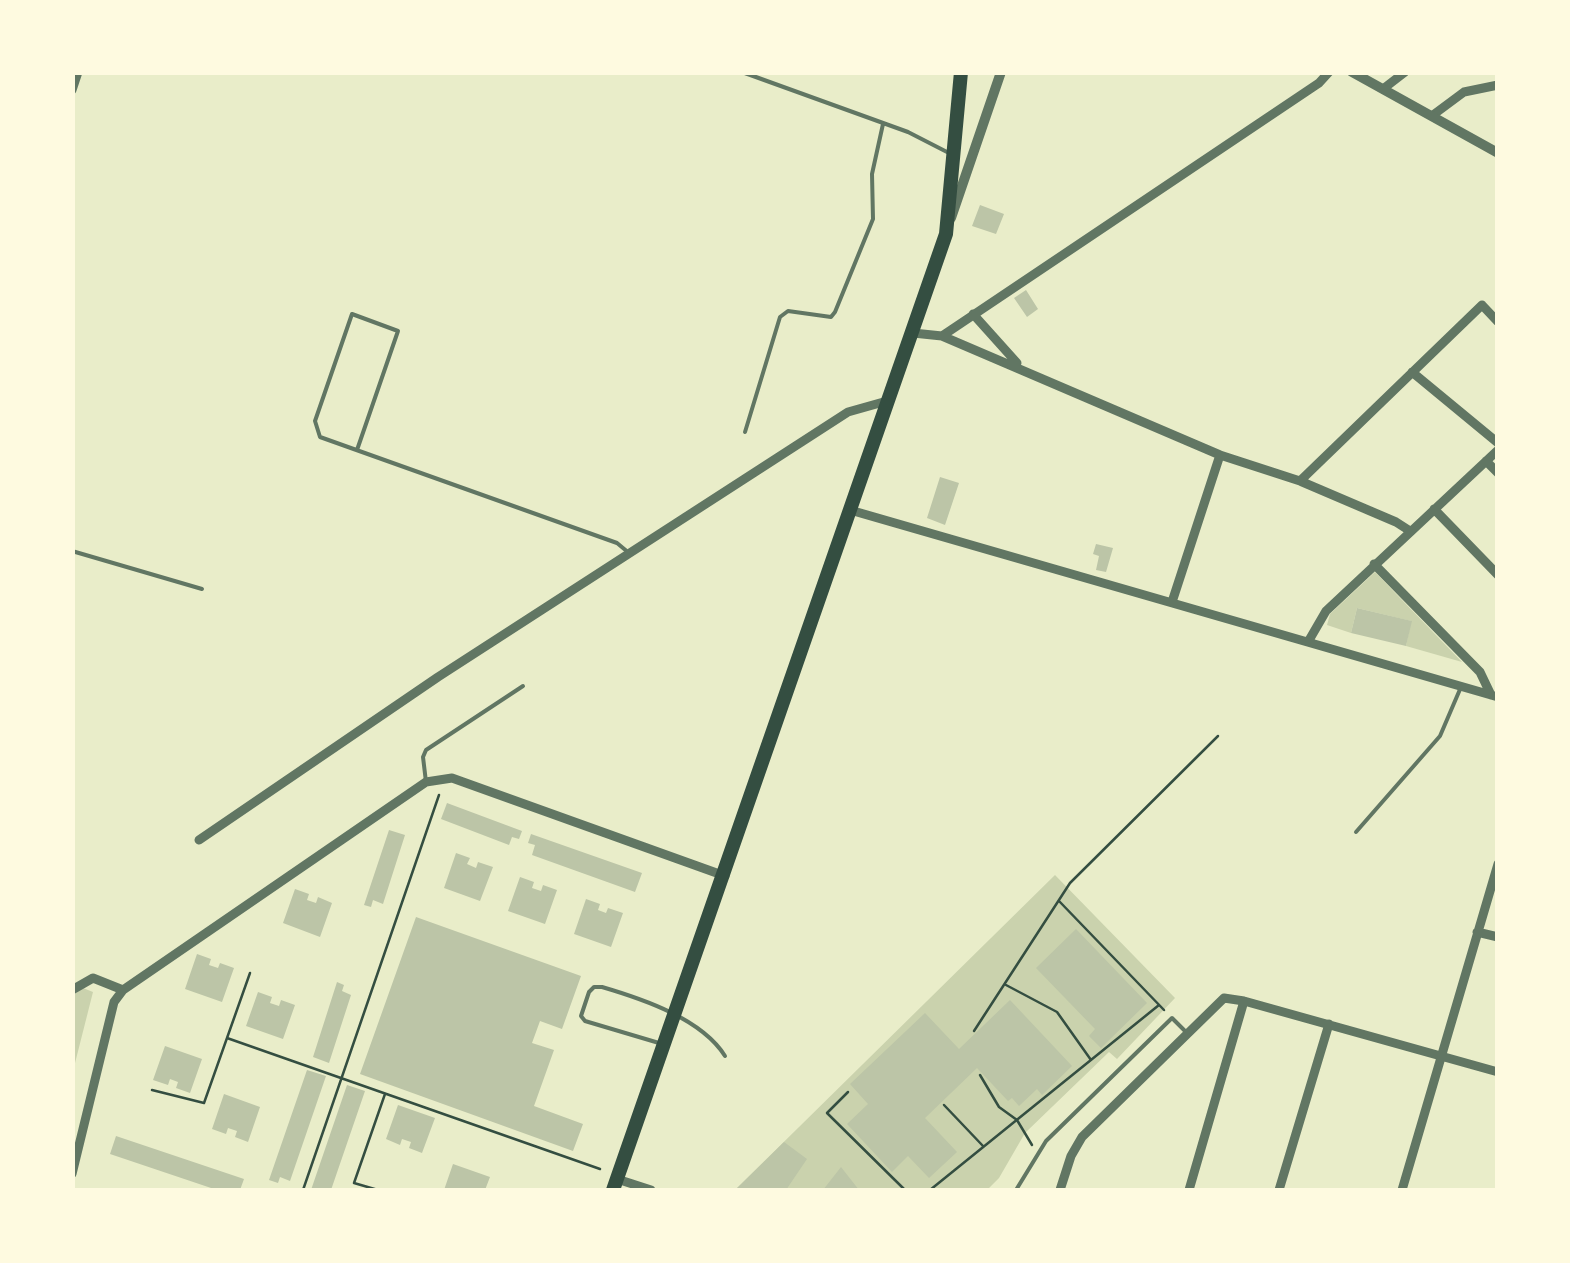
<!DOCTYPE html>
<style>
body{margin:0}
#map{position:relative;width:1570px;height:1263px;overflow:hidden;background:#e9edc9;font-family:"Work Sans",sans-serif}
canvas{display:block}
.frame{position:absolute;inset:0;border:75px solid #fefae0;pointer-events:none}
</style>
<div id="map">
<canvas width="1570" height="1263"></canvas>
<div class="frame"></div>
</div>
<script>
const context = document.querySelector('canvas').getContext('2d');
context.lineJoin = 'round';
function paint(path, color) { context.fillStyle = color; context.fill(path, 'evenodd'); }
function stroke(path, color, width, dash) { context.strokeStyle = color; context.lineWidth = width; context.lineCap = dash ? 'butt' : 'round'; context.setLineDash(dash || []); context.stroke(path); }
const green = new Path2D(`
 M1375,572L1462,662L1406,646L1411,621L1357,608L1351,633L1327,625L1330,614Z
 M1055,875L1175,998L1117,1059L1109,1052L1025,1133L999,1178L987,1190H735Z
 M83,988L93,992L73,1071V995Z`);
const building = new Path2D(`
 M980,205L1004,214L996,234L972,226Z
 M1026,290L1038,309L1027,317L1014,298Z
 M940,477L959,483L945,525L927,518Z
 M1096,544L1113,548L1106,572L1096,570L1099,556L1093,554Z
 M1357,608L1412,621L1406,646L1351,633Z
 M447,803L522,831L519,839L512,837L509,845L441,819Z
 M389,830L405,835L383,904L373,900L371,907L364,905Z
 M531,834L642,873L635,892L532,855L535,845L528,843Z
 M456,853L470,858L467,864L476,868L478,862L493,867L480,901L444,888Z
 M520,877L534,882L532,888L541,891L543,885L557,890L545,924L508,911Z
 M295,889L309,894L307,900L316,903L318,897L332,903L320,937L283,923Z
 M586,899L600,904L598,910L606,913L608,908L623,913L611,947L574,934Z
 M416,917L581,976L562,1029L540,1021L532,1043L554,1050L534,1106L583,1124L573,1151L360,1074Z
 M1076,929L1147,1003L1101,1048L1089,1036L1095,1029L1036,968Z
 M197,954L211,959L209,965L218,968L220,963L234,968L222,1002L185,989Z
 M337,982L344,985L342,991L351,995L329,1063L313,1057Z
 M258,992L272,997L270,1003L279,1006L281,1000L295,1005L283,1039L246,1026Z
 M1010,1000L1072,1066L1042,1095L1037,1089L1019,1106L1012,1098L1008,1101L977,1068L925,1118L957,1152L929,1178L908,1156L892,1172L847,1124L868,1104L850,1084L925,1013L959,1049Z
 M165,1046L202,1059L190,1093L176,1088L178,1082L170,1079L168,1085L153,1080Z
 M307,1070L326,1076L290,1181L280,1177L278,1183L269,1180Z
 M347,1085L365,1091L331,1190H311Z
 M224,1094L260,1107L248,1142L235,1137L237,1131L228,1128L226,1134L212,1129Z
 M398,1105L435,1118L422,1153L409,1148L411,1142L402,1139L400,1145L386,1139Z
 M116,1136L244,1179L240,1190H217L110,1154Z
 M784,1142L807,1159L786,1190H735Z
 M453,1164L490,1177L485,1190H444Z
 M841,1167L859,1190H823Z`);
const path = new Path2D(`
 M1059,901L1164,1010
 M1006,985L1057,1012L1091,1060
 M974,1031L1070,883L1218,736
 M227,1038L600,1169
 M980,1075L999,1107L1017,1120L1032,1145
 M152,1090L204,1103L250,973
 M848,1092L827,1113L905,1190
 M944,1105L983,1146
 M303,1190L439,795
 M378,1190L354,1183L385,1094
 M930,1190L1159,1005`);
const service = new Path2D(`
 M742,72L908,132L947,152
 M745,432L780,317L788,311L831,317L835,312L873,219L872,174L883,124
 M357,450L398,331L352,314L315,421L320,437L617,543L629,553
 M72,551L202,589
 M426,782L423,757L426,750L523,686
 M1356,832L1440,736L1461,687
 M659,1043L585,1021L581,1016L589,992L594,987H602C643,999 702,1019 725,1056
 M1016,1190L1046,1141L1172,1018L1187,1033`);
const minor = new Path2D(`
 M1383,89L1405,72
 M72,90L78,72
 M1433,115L1464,92L1498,85
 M973,314L1017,363
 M913,333L942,336L1319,83L1329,72
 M942,336L1220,455L1300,481L1396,522L1410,531
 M1412,372L1498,443
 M1486,461L1498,473
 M1300,481L1482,305L1498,322
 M1434,509L1498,575
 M850,510L1498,697
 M1374,564L1480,672L1491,695
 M1172,602L1220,455
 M1308,642L1326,611L1498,450
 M199,840L438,677L848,412L887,401
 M1477,932L1498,937
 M72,990L93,978L123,990
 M72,1174L114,1002L123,990L426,782L452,778L725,876
 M617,1179L651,1190
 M1060,1190L1071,1156L1082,1137L1224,998L1244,1001L1498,1072
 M1189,1190L1244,1001
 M1279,1190L1329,1024
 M1402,1190L1498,864`);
const tertiary = new Path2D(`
 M1352,72L1498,153
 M951,218L1001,72`);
const primary = new Path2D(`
 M613,1190L946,234L961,72`);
paint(green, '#cad2ad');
paint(building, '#bcc5a7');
stroke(path, '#344e41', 2.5);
stroke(service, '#617663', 4);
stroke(minor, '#617663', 9);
stroke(tertiary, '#617663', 10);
stroke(primary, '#344e41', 14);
</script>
